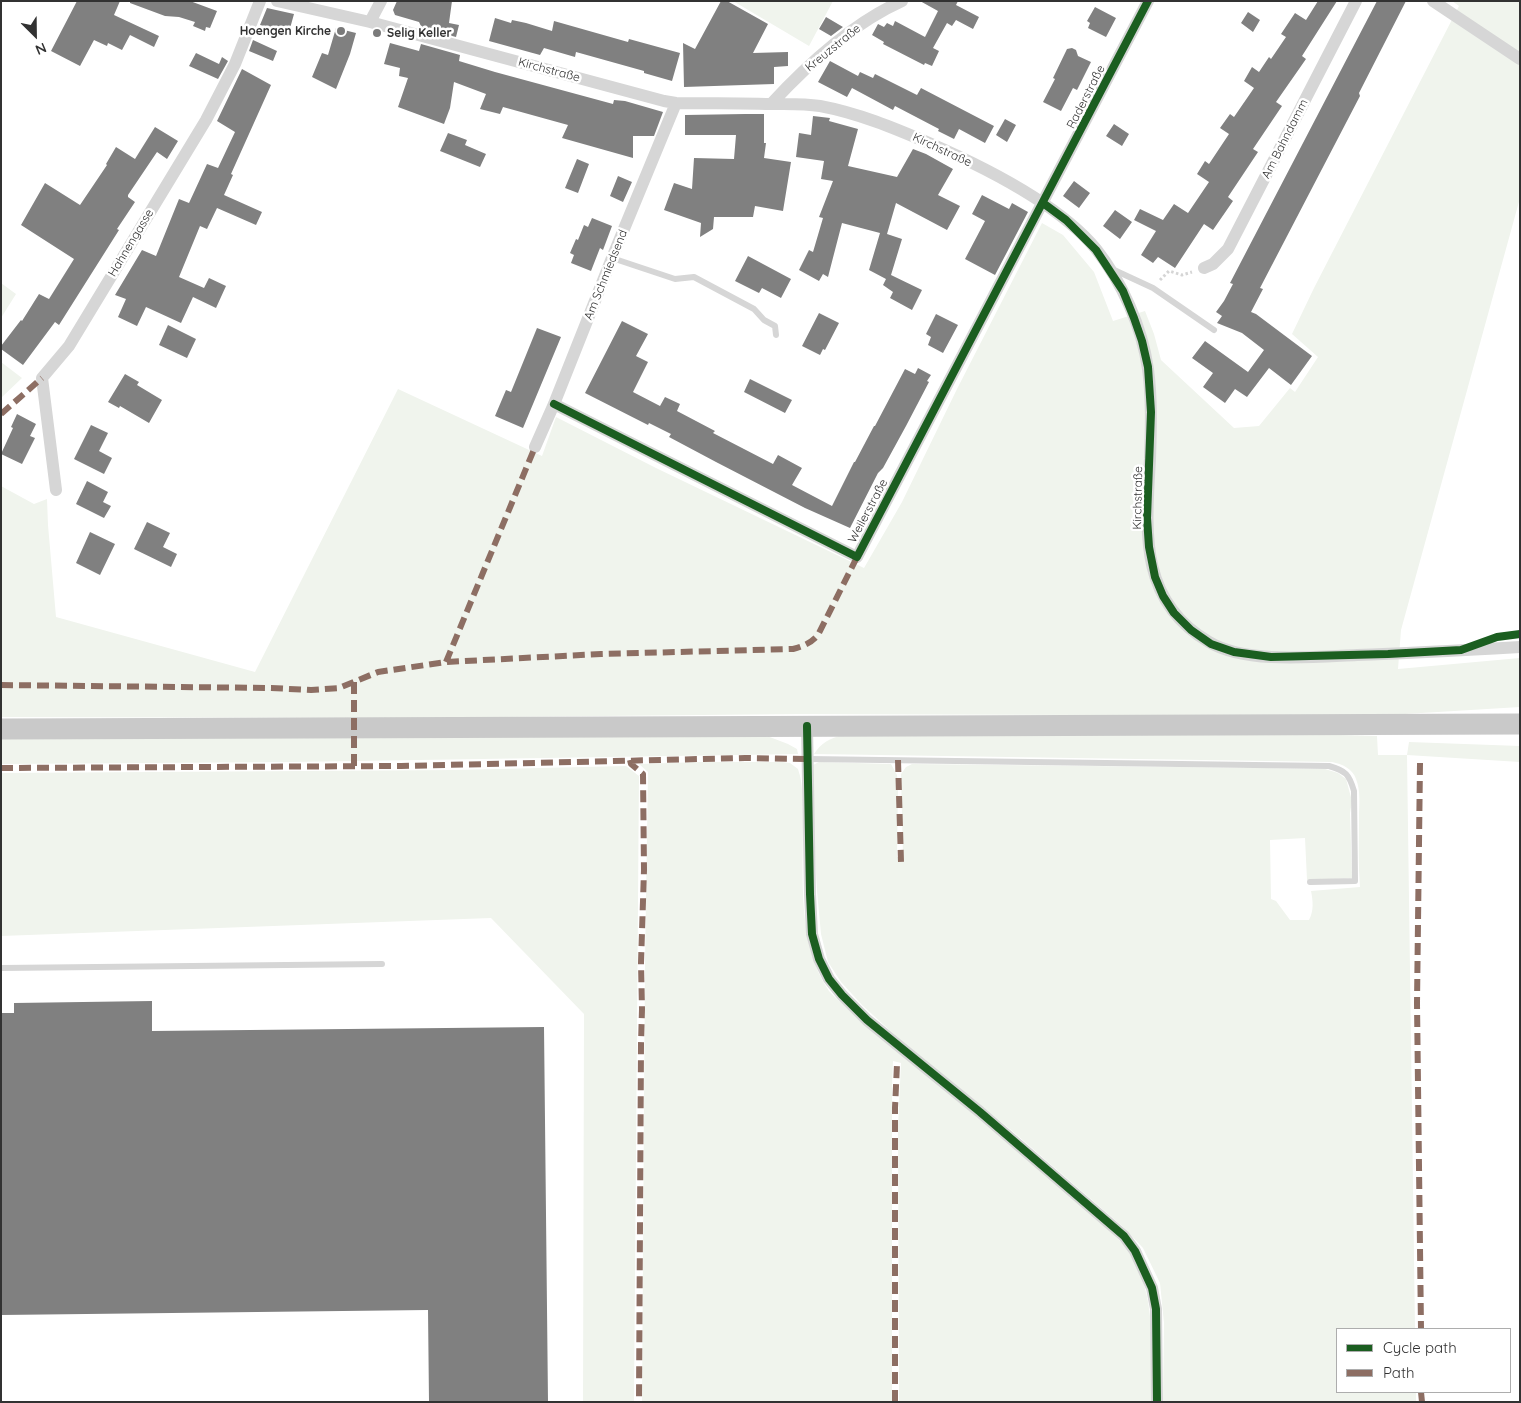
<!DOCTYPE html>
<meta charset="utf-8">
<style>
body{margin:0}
#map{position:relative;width:1521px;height:1403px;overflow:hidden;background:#fff;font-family:Quicksand,sans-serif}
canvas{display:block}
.frame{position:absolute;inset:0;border:2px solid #323232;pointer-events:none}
.legend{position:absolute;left:1336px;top:1328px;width:175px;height:65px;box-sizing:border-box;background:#fff;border:1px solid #adadad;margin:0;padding:6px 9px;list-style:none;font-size:15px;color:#323232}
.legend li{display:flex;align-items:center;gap:10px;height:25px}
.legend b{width:25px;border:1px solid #adadad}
.north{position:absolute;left:10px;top:10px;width:50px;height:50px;-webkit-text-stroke:4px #fff;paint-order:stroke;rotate:157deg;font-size:14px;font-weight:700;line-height:20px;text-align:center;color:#323232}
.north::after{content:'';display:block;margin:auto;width:18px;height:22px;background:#323232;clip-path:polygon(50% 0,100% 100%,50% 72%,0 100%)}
</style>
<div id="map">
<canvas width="1521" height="1403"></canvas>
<div class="frame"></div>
<ul class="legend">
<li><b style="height:6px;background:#1b5e20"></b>Cycle path</li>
<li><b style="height:6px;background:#8d6e63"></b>Path</li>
</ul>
<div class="north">N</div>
</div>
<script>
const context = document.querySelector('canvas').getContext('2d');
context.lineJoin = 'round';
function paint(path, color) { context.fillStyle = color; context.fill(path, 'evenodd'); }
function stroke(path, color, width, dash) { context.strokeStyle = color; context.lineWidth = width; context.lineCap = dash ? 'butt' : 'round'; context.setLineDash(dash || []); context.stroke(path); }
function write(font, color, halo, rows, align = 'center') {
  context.font = font + ' Quicksand,sans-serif'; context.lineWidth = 5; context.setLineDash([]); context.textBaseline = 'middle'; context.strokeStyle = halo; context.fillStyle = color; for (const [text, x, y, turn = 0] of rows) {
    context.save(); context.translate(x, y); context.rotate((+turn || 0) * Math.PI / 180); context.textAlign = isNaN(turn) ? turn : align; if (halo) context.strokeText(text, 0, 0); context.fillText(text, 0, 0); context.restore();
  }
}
const green = new Path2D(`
 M733,1H833L809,46Z
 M1452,1H1520V198L1401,630L1398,669L1520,658V707L1372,716L800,714L403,718L1,717V486L34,504L47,499L48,525L56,617L255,672L398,389L542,456L556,417L656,468L864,568L902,502L957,389L1042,223L1063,235L1094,272L1113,321L1145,311L1154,334L1161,360L1234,428L1259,426L1290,388L1295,392L1318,357L1292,334L1314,288L1459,6Z
 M1,283L16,294L1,318Z
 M1,362L22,378L1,398Z
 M1,735L767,736L788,744L797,749L798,754L292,762L1,764Z
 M843,735H1340L1377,736L1378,755H1407L1409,742L1520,746V762L1407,755L1415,1329H1337V1392H1416V1402H1163L1164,1323L1160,1283L1143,1248L1122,1226L1011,1130L897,1037L862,1005L841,982L828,962L821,934L817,891L814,837L813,765L819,762L891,764L897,775L898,786L897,857H903L901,774L906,767L912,764L1266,768L1325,769L1338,773L1346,779L1352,801L1350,813L1352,878L1307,880L1305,838L1270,840L1271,899L1276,901L1290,920H1309C1314,911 1313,901 1311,891L1360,887C1358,864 1359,841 1359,818C1359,806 1361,791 1356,779C1353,769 1342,764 1332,762L814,754C821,743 830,738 843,735Z
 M700,762H782L790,763L798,769C804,786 802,805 803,823C803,876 797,945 829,991C834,997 841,1002 846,1007C863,1023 882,1037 900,1052C958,1101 1016,1149 1073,1199C1097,1220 1127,1240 1139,1270C1156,1311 1151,1359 1151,1402H899L898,1126L901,1063L893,1061L892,1085V1402H642L645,962L648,772L639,764Z
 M626,766L639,776L634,1402H583L584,1014L491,918L1,936V773L455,770Z`);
const building = new Path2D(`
 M77,1H120L114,15L159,36L154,47L130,35L122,50L108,43L107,46L94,40L80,66L51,51Z
 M130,1H190L217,11L210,28L206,27L205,31L193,26L195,22L179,17L165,16L130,3Z
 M397,1H452L449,23L459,25L456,37L422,28L419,22L395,15L393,10Z
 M721,1H727L768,24L753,53L788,52V66L774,67V84L684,87L683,43L695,49Z
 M920,1H958L956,5L979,17L973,29L956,20L952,26L947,23L933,48L939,51L932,66L925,63L924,65L883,44L884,42L872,35L878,24L884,27L887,23L893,26L895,21L925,37L938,11Z
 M1318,1H1337L1302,56L1306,59L1276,102L1282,106L1253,149L1258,152L1228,197L1233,201L1213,230L1204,224L1175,268L1158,257L1153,263L1141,255L1156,231L1134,220L1140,209L1163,220L1174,204L1188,213L1209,182L1197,174L1205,161L1209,164L1229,134L1220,128L1230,114L1234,117L1254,88L1244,81L1252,67L1259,72L1269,57L1271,59L1286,37L1281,34L1295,13L1306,20Z
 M1377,1H1406L1359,93L1360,96L1260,288L1263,289L1251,312L1256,314L1312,356L1291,385L1269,368L1247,397L1235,389L1225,403L1203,387L1213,373L1192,358L1205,341L1248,372L1264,350L1242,333L1217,323L1222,316L1216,312L1224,301L1233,284L1230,283Z
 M1095,7L1116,18L1106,37L1088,28L1090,23L1087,21Z
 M267,8L294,14L289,32L260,25Z
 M1248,12L1260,20L1253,32L1241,23Z
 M826,17L843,27L831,36L819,29Z
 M495,18L511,23L512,20L526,23L552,31L554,21L628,42L629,39L680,53L672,81L644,73V71L576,52L575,57L544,48L540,55L489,41Z
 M336,28L356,33L350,54L336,89L312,77L322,53L328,55Z
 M253,40L277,51L273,61L249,51Z
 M390,43L419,51L421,44L460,55L459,61L495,72L613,104L614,100L625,101L663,112L654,136H633V158L562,138L568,125L503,107L500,114L480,109L486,94L454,82L450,108L444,124L398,107L408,78L399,76L400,68L384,64Z
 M1072,48L1076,50L1078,56L1091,62L1077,90L1073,88L1061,111L1043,102L1055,79L1053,78L1067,49Z
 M196,53L219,64L222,57L228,61L218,79L189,66Z
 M830,61L858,76L860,72L873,78L875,74L917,95L921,88L994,126L985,143L959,129L954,139L938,131L939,129L895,106L893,110L852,88L847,97L818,82Z
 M242,69L271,85L231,174L233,175L224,195L262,212L256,225L217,208L207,229L200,226L179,277L204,288L209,278L226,286L216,308L193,297L181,323L146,307L137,326L118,317L126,299L115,295L142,250L156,256L179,199L189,203L207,164L218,168L235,132L217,121Z
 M745,114H764V143H766L764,158L791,162L783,211L755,206L753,217H714L713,229L700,237L701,223L664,210L674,183L692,189L694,158L734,159L736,135H685V115Z
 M813,116L830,118L829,121L858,129L848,166L897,177L913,149L926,154L953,169L938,195L960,206L947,230L896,203L887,234L902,239L891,275L922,290L912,310L890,298L893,292L883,285L886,279L869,270L880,233L842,223L828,277L823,274L819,281L799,270L809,250L813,252L823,218L819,217L833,181L821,179L824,161L796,157L799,133L811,135Z
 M1005,119L1016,125L1007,142L996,135Z
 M1114,124L1129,134L1122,146L1106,136Z
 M155,127L178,141L167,159L157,152L128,195V197L135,202L117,229L119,230L59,325L55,322L23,365L1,349V346L21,320L22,321L39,294L49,299L74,259L21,225L45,183L80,205L107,165L106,164L116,147L135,159Z
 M448,133L467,140L465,145L486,154L480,167L440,151Z
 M577,159L589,164L578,193L565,188Z
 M618,176L632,182L623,202L610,196Z
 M1074,181L1090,193L1079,208L1063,196Z
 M982,195L1009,209L1012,203L1028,212L995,275L965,259L985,221L972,214Z
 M1115,210L1132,222L1120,239L1103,226Z
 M592,218L612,226L603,250L600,248L591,271L571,263L574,255L570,253L576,239L578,240L584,225L588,227Z
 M748,256L791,279L781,298L762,288L759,293L735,281Z
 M819,313L839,323L825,350L823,349L820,355L802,346Z
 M936,314L958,325L943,353L928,345L931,337L926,334Z
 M622,321L648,334L636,356L648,362L633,392L660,406L665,397L680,404L677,411L715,431L713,433L773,464L778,455L802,468L792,485L832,506L854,462H855L874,426H875L905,369L915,374L918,368L931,375L927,381L929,382L906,426L883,468L878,473L850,528L805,508L716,462L669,437L671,434L649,423L648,425L585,393Z
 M168,325L196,339L187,358L159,345Z
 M537,328L561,337L523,428L495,416L506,390L511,392Z
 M125,374L139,382L137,385L162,400L149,423L120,406L119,408L108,402Z
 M750,379L792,400L785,413L744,392Z
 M17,414L36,424L30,436L35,438L22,464L1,454L13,428L11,427Z
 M91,425L108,433L99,451L112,458L104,474L74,459Z
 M87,481L108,492L103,502L111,506L104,518L76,504Z
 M147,522L170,533L163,547L177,554L171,567L134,549Z
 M90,532L115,544L100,575L76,563Z
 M152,1001V1031L544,1027L548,1402H429L428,1310L1,1315V1013H14V1003Z`);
const path = new Path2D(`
 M1160,280L1169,271L1182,275L1192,272`);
const service = new Path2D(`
 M612,258L675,279L694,277L754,309L764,320L775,326L776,335
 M1112,269L1153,288L1214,330
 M807,759L1329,766C1346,771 1349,774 1354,791L1355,881L1310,882
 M1,968L382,964`);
const minor = new Path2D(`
 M277,1L370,22L664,101L676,103C706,103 736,103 766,104C784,104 802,103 820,106C858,113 894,128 929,143C982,166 1058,203 1096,249C1122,282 1142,327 1148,369C1152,399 1151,429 1150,459C1146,530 1138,601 1209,642C1246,664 1314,657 1357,655C1411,653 1466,650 1520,647
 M1433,1L1520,59
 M370,22L381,1
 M771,104C807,65 853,23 902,1
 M1204,268L1213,264L1228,249L1356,1
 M554,404L857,557L1148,1
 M535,447L554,404L612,258L676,103
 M56,490L42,378L69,346L206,120L235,64L260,1
 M807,726L810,894L812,934L819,959L829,979L842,995L867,1020L980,1112L1124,1236L1135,1251L1152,1288L1156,1309L1157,1402`);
const primary = new Path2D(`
 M1,729L1520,724`);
const quiet = new Path2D(`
 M1,414L42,378
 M446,662L535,447
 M1,685L271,688L311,690L339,688L378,672L446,662L601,654L793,649C804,646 811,643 818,635L857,557
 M630,760L631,764L643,774L644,870L641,963L642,1009L641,1044L639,1402
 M898,760L901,862
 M1420,763L1417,1003L1421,1329
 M354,766V682
 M1,768L401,766L745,758L807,759
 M1421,1392L1422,1402
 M895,1402V1108L897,1064`);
const cycleway = new Path2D(`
 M1043,203L1066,220L1096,250L1123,291L1134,318L1142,341L1148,367L1151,412L1147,518L1149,547L1155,577L1163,596L1174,613L1191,630L1211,644L1234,652L1271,657L1388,654L1461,650L1497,637L1520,634
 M554,404L857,557L1148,1
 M807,726L810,894L812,934L819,959L829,979L842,995L867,1020L980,1112L1124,1236L1135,1251L1152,1288L1156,1309L1157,1402`);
const markers = [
 [341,31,5,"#7a7a7a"],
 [377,33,5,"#7a7a7a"]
];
const poiNames = [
 ["Hoengen Kirche",331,31],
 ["Selig Keller",387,33,"left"]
];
const streetNames = [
 ["Kreuzstraße",833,48,-39],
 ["Kirchstraße",549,70,15],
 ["Raderstraße",1086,97,-63],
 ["Am Bahndamm",1285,139,-63],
 ["Kirchstraße",942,150,25],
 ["Hahnengasse",131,243,-59],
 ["Am Schmiedsend",606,275,-68],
 ["Kirchstraße",1138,498,-89],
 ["Weilerstraße",868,511,-62]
];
paint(green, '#f0f4ed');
paint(building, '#808080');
stroke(path, '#d5d5d5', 3, [2.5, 2.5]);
stroke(service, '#d6d6d6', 6);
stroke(minor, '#d6d6d6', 12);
stroke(primary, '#c9c9c9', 21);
stroke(quiet, '#8d6e63', 6, [12, 6]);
stroke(cycleway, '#1b5e20', 8);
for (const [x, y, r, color] of markers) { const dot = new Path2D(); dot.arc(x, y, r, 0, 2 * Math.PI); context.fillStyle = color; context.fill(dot); stroke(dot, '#fff', 2); }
write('bold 12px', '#323232', '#fff', poiNames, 'right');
write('12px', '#323232', '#fff', streetNames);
</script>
